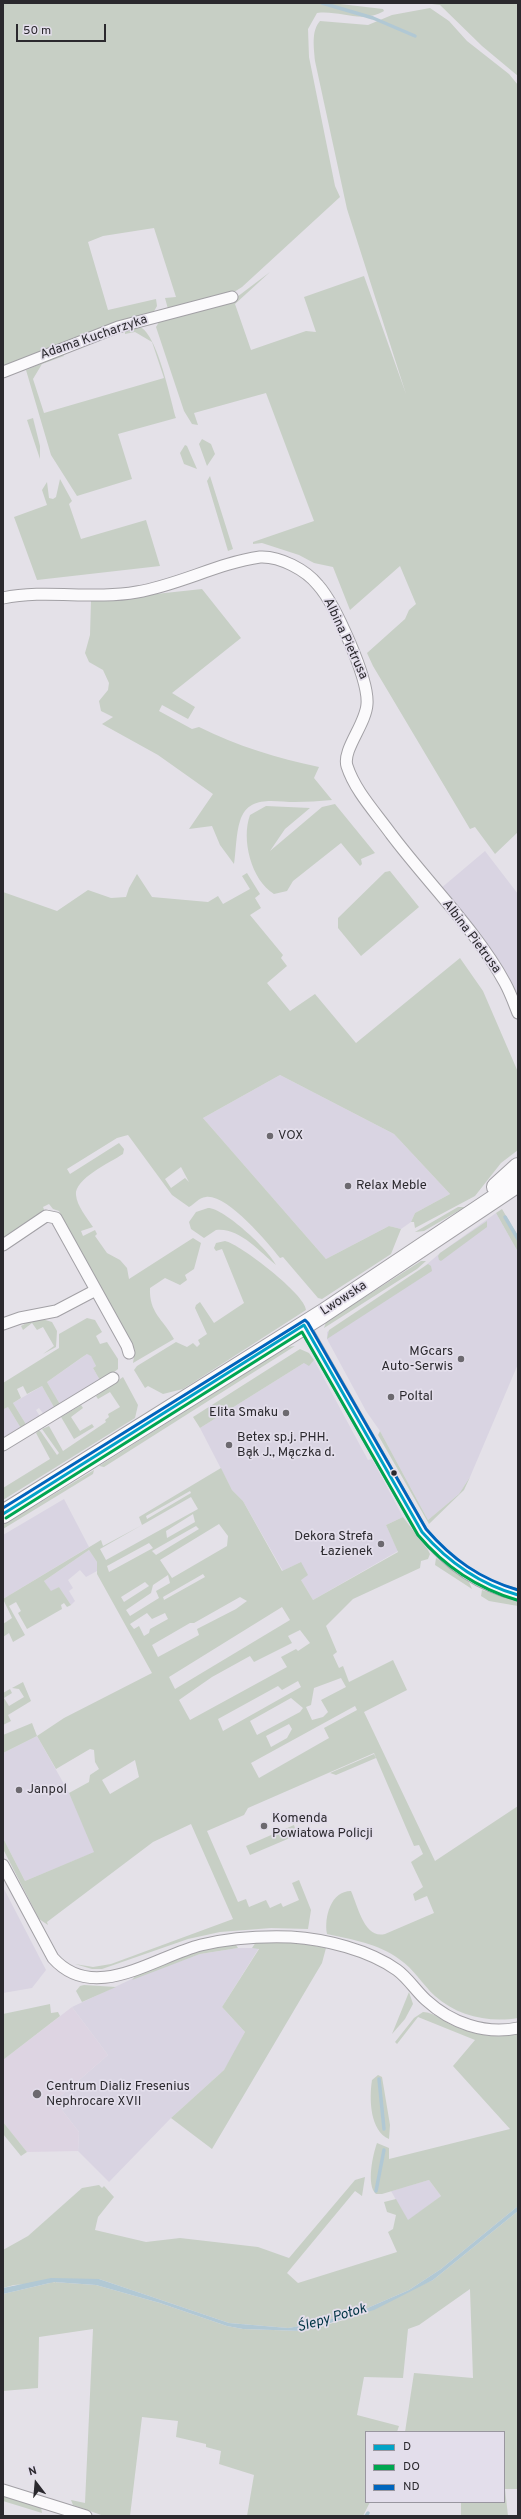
<!DOCTYPE html>
<meta charset="utf-8">
<style>
body{margin:0}
#map{position:relative;width:521px;height:2519px;overflow:hidden;background:#e4e1e8;font-family:Overpass,sans-serif}
canvas{display:block}
.frame{position:absolute;inset:0;border:4px solid #2b292e;pointer-events:none}
.legend{position:absolute;left:365px;top:2431px;width:140px;height:72px;box-sizing:border-box;background:#e3deeb;border:1px solid #99969f;margin:0;padding:5px 7px;list-style:none;font-size:12px;color:#2b292e}
.legend li{display:flex;align-items:center;gap:8px;height:20px}
.legend b{width:20px;border:1px solid #99969f}
.north{position:absolute;left:16px;top:2463px;width:40px;height:40px;-webkit-text-stroke:3px #e3deeb;paint-order:stroke;rotate:344deg;font-size:11px;font-weight:700;line-height:16px;text-align:center;color:#2b292e}
.north::after{content:'';display:block;margin:auto;width:14px;height:18px;background:#2b292e;clip-path:polygon(50% 0,100% 100%,50% 72%,0 100%)}
.scale{position:absolute;left:16px;top:24px;width:90px;height:18px;box-sizing:border-box;border:2px solid #2b292e;border-top:0;padding-left:5px;font-size:12px;line-height:14px;white-space:nowrap;color:#2b292e;-webkit-text-stroke:3px #e3deeb;paint-order:stroke}
</style>
<div id="map">
<canvas width="521" height="2519"></canvas>
<div class="frame"></div>
<ul class="legend">
<li><b style="height:5px;background:#02a3c6"></b>D</li>
<li><b style="height:5px;background:#00a651"></b>DO</li>
<li><b style="height:5px;background:#0065bd"></b>ND</li>
</ul>
<div class="north">N</div>
<div class="scale">50 m</div>
</div>
<script>
const context = document.querySelector('canvas').getContext('2d');
context.lineJoin = 'round';
function paint(path, color) { context.fillStyle = color; context.fill(path, 'evenodd'); }
function stroke(path, color, width, dash) { context.strokeStyle = color; context.lineWidth = width; context.lineCap = dash ? 'butt' : 'round'; context.setLineDash(dash || []); context.stroke(path); }
function write(font, color, halo, rows, align = 'center') {
  context.font = font + ' Overpass,sans-serif'; context.lineWidth = 3.5; context.setLineDash([]); context.textBaseline = 'middle'; context.strokeStyle = halo; context.fillStyle = color; for (const [text, x, y, turn = 0] of rows) {
    context.save(); context.translate(x, y); context.rotate((+turn || 0) * Math.PI / 180); context.textAlign = isNaN(turn) ? turn : align; if (halo) context.strokeText(text, 0, 0); context.fillText(text, 0, 0); context.restore();
  }
}
const built = new Path2D(`
 M485,851L518,894V1001L440,889Z
 M280,1075L394,1134L450,1194L415,1213L411,1222L401,1229L389,1226L326,1259L203,1118Z
 M496,1213L518,1252V1364L470,1477L459,1494L428,1520L380,1431L366,1411L327,1339V1332L418,1272L440,1253Z
 M87,1354L91,1355L96,1366L93,1368L101,1382L61,1406L47,1382Z
 M314,1360L368,1460L372,1459L403,1517L386,1525L398,1551L313,1600L301,1580V1562L283,1571L243,1501L232,1490L200,1428L304,1363Z
 M42,1386L55,1409L45,1416L39,1408L36,1410L41,1418L27,1426L13,1403Z
 M3,1407L4,1409L8,1407L22,1430L3,1442Z
 M64,1499L89,1547L3,1599V1535Z
 M89,1550L97,1562V1571L86,1577L80,1570L68,1580L73,1588L69,1591L75,1601L71,1605L59,1587L51,1592L44,1581Z
 M37,1736L73,1800L95,1852L25,1881L3,1838V1753Z
 M3,1887L46,1970L32,1988L3,1993Z
 M238,1948H259L222,2007L245,2032L232,2058L224,2070L171,2118L109,2182L78,2151L79,2132L55,2101L108,2055L72,2007L134,1978L200,1954Z
 M429,2180L441,2196L408,2221L391,2191Z`);
const medical = new Path2D(`
 M72,2007L108,2055L55,2101L79,2132L78,2151L27,2152L3,2122V2060Z`);
const green = new Path2D(`
 M3,3H332L383,9L384,11C361,24 341,10 317,13L308,29L309,57L335,186L340,197L242,287L231,294L168,309L165,298L176,297L154,228L103,236L88,242L108,310L156,299L157,306L153,313L3,367Z
 M424,3H518V76L482,46L440,5Z
 M430,8L449,21L467,41L509,74L518,85V832L495,854L475,827L470,829L373,666L367,653L405,619L409,610L416,604L400,566L350,610L333,567L314,563L299,555L262,543L253,544V542L314,521L266,393L194,413L198,425L192,424L184,411L156,327L159,322L233,300L270,272L235,304L251,350L306,331L316,332L304,297L364,276L406,394L347,209L315,61C314,48 311,31 320,21L368,25L392,15Z
 M138,326C157,331 170,398 176,418L118,434L132,479L77,496L51,455L26,370L63,354L64,356L42,364L33,379L44,413L164,378L152,342L135,332L125,334V330Z
 M33,418L40,446V459L27,420Z
 M202,439L211,444L215,454L207,466L199,444Z
 M185,445L187,446L197,469L184,464L180,453Z
 M210,476L233,549L228,551L207,481Z
 M60,479L72,501L69,504L81,539L146,520L160,566L37,580L14,517L47,505L42,490L47,482L49,498L53,499L56,497Z
 M202,589L241,638L172,693L195,707L188,719L162,705L159,711L192,729L199,727C237,746 277,758 319,767L314,778L332,800C319,801 307,802 295,802C275,802 248,794 240,821C236,833 236,851 234,864L220,845L212,826L189,829L213,794L158,755L102,724L113,717L101,711L99,701L108,690L109,683L103,670L89,662L85,653L90,635L91,601Z
 M335,804L375,853L361,859L362,864L360,866L341,843L293,881L287,891L274,894C251,880 241,839 250,815L266,806L310,808L285,829L270,851L322,807Z
 M390,871L419,907L361,956L338,928V918L385,872Z
 M247,873L260,894L255,898L261,908L250,915L283,955L281,958L287,966L267,983L290,1011L315,994L356,1043L460,958L483,991L518,1072V1150L501,1163L475,1196L415,1228L414,1222H411L415,1213L450,1194L394,1134L280,1075L203,1118L326,1259L389,1226L401,1229L391,1254L322,1299L318,1298L283,1257L280,1258C267,1242 227,1194 206,1197C198,1198 195,1204 189,1207L172,1195L128,1135L117,1138L67,1169L70,1174L119,1143L124,1149L123,1154C111,1162 74,1179 76,1195C77,1206 87,1218 93,1227L81,1231L83,1236L95,1230L97,1234L95,1236L107,1253L120,1260L127,1268L129,1279L193,1238L201,1243L194,1269L185,1275L187,1280L180,1285L165,1278L150,1288C149,1313 163,1319 174,1339L133,1363L135,1350L59,1211L53,1209L49,1204L43,1207L45,1212L3,1238V892L57,911L88,890L111,898L126,897L129,888L137,874L152,897L208,902L218,896L223,904L250,889L242,876ZM181,1167L189,1182L185,1178L171,1188L165,1179Z
 M458,1207H465L424,1231L415,1232Z
 M208,1208C224,1208 269,1250 276,1265C260,1252 239,1227 216,1230L204,1238L191,1229L189,1222L196,1212Z
 M502,1209L518,1236V1252L496,1213Z
 M487,1221V1227L441,1261L439,1260L438,1256L440,1253Z
 M225,1241C240,1244 306,1295 306,1310L183,1389L163,1394L148,1386L145,1388L134,1370L137,1366L176,1342L187,1347L193,1343L197,1347L200,1344L198,1340L207,1334L195,1308L196,1305L200,1302L214,1323L244,1303L222,1249L216,1251L214,1248L216,1243Z
 M421,1261H426L417,1269L324,1328L326,1322Z
 M428,1264L431,1266L432,1271L327,1339L329,1330Z
 M87,1318L95,1320L102,1332L96,1336L100,1344L107,1342L118,1359V1369L101,1382L93,1368L96,1366L91,1356L87,1354L81,1358L47,1382L61,1406L55,1409L42,1386L27,1394L23,1386L17,1389L21,1398L13,1403L27,1426L22,1430L8,1407L4,1409L3,1407V1383L59,1348V1334Z
 M42,1319L52,1322L57,1331L56,1347L43,1354L54,1346L43,1327L37,1330L32,1323L23,1330L21,1326L32,1320Z
 M295,1346L104,1467L99,1466L287,1347Z
 M300,1349L309,1353L314,1360L309,1366L304,1363L200,1428L193,1417Z
 M123,1377L138,1405L135,1418L3,1500V1488L50,1459L36,1433L39,1430L41,1432L57,1455L59,1453L42,1429L49,1426L63,1451L106,1422L105,1420L109,1417L108,1414L120,1407L110,1392L98,1399L96,1396Z
 M81,1405L83,1408L71,1417L80,1431L92,1424L94,1427L74,1439L61,1417Z
 M380,1431L428,1520L459,1494L470,1477L464,1490L429,1524L378,1435Z
 M221,1468L232,1490L243,1501L282,1571L301,1562L308,1575L301,1580L313,1600L398,1552L386,1525L403,1517L428,1550L430,1554L428,1559L421,1561L420,1568L353,1599L326,1626L337,1652L333,1655L339,1668L343,1666L349,1682L393,1660L407,1690L364,1712L435,1861L518,1806V2018C489,2023 457,2016 435,1996C422,1984 414,1969 399,1959C379,1944 351,1939 327,1934C324,1917 331,1891 351,1891C358,1906 364,1939 385,1934L434,1913L427,1896L415,1901L413,1894L423,1887L411,1862L423,1854L419,1845L414,1846L374,1753L248,1808L244,1815L207,1831L238,1902L246,1899L249,1907L266,1900L270,1908L281,1903L283,1907L299,1900L292,1883L299,1880L311,1910L308,1929L271,1928L220,1932L188,1939L102,1969H92L75,1964L93,1967L111,1964L233,1919L191,1824L153,1842L47,1922L48,1925L39,1919L3,1849V1838L25,1881L94,1852L69,1793L89,1782L90,1775L99,1769L95,1762L94,1750L90,1749L56,1769L37,1736L3,1753V1735L32,1723L37,1736L64,1718L152,1673L97,1574V1562L89,1550L44,1581L51,1591L59,1587L71,1605L67,1607L64,1603L61,1605L62,1609L27,1629L18,1613L21,1611L16,1602L9,1606L25,1635L13,1642L9,1633L3,1637V1624L12,1618L3,1599L101,1540L103,1546L142,1525L139,1517ZM190,1491L191,1493L147,1519L146,1516ZM191,1497L198,1509L106,1560L100,1549ZM193,1514L195,1522L167,1538L166,1531ZM219,1524L228,1536L227,1546L172,1578L160,1560ZM196,1526L199,1529L156,1555L152,1551ZM149,1543L153,1548L109,1572L107,1566ZM203,1574L205,1577L164,1600L163,1597ZM168,1575L170,1583L156,1591L159,1598L130,1616L126,1610L151,1593L153,1585ZM145,1582L149,1586L124,1602L121,1597ZM240,1597L247,1601L236,1609L197,1629L199,1635L158,1657L152,1645L190,1623H194ZM282,1607L290,1620L175,1689L169,1677ZM147,1613L152,1619L165,1613L168,1619L150,1629L149,1633L144,1636L139,1626L134,1629L130,1624ZM300,1630L310,1643L298,1651L296,1649L281,1657L287,1667L190,1720L179,1700L212,1677L250,1656L254,1662L292,1643L288,1636ZM341,1678L346,1687L321,1700L328,1712L323,1717L312,1720L306,1707L311,1705L314,1688ZM298,1681L301,1687L223,1731L218,1719L278,1686L282,1690ZM291,1698L303,1708L300,1712L257,1735L250,1721ZM355,1706L357,1710L324,1728L329,1738L259,1778L251,1763ZM289,1724L292,1729L287,1738L271,1747L266,1736ZM135,1760L139,1777L110,1794L102,1780Z
 M94,1470L93,1474L3,1529V1525Z
 M436,1558L469,1582L472,1589L435,1565Z
 M482,1590L518,1602V1606L489,1601L481,1596Z
 M23,1682L31,1701L8,1715L11,1721L3,1725V1693L10,1689L12,1693L4,1698L9,1706L24,1697L19,1689L12,1688Z
 M374,1754L376,1758L336,1775L330,1773Z
 M294,1825L297,1835L250,1855L246,1846Z
 M256,1942L298,1943L326,1948L322,1963L212,2149L171,2118L224,2070L245,2032L222,2007L259,1949L252,1948Z
 M231,1945H236L238,1948L200,1954L132,1980L135,1976L199,1951Z
 M84,1985L116,1987L82,2002L76,1991L80,1986Z
 M409,1992L413,2004L405,2019L392,2034Z
 M50,2004L51,2013L58,2012L60,2016L3,2060V2014Z
 M423,2012C435,2012 444,2022 454,2026C474,2035 497,2039 518,2034V2206L441,2269L409,2290L356,2313L301,2326L288,2328L229,2323L99,2279L14,2285L3,2288V2250L28,2236L82,2188L99,2185L102,2188L104,2186L114,2197L98,2217L95,2230L146,2242L180,2238L258,2247L289,2258L355,2180L365,2177L362,2196L355,2191L287,2273L298,2283L397,2252L388,2232L393,2229L396,2215L387,2212L384,2202L396,2199L408,2220L441,2196L429,2180L382,2194H376C366,2185 373,2154 377,2143L389,2148V2159L510,2129L453,2066L475,2040L418,2017L397,2044L395,2042L414,2018Z
 M378,2075L382,2077L390,2125L389,2139C370,2131 369,2099 372,2080Z
 M3,2122L27,2152L21,2156L3,2134Z
 M518,2211V2489H505L508,2516H461V2502H504V2432H405L414,2373L473,2378L470,2289L419,2325L408,2329L403,2378L364,2377L357,2415L399,2426L397,2432H366V2502H370L363,2516H247L254,2475L219,2464L221,2451L206,2447V2444L176,2437L178,2421L142,2417L130,2516H104L73,2505L71,2500L85,2503L93,2329L39,2337L38,2388L3,2391V2294L54,2282L96,2285L160,2303L227,2326L243,2329L303,2331L344,2320L433,2280Z
 M3,2493L41,2507L42,2513L3,2501Z`);
const water = new Path2D(`
 M518,2206V2211L433,2280L374,2310L303,2331L243,2329L227,2326L160,2303L96,2285L54,2282L3,2294V2288L51,2278L99,2279L229,2323L288,2328L300,2326L356,2313L409,2290L441,2269Z`);
const stream = new Path2D(`
 M322,3L373,18L415,36
 M505,1217L518,1239
 M379,2079L384,2129
 M376,2191L384,2150
 M366,2516L368,2513`);
const minor = new Path2D(`
 M3,372L118,327L232,297
 M3,598C46,589 92,600 137,592C179,585 218,563 260,557C280,556 306,570 318,585C335,604 369,679 367,704C366,724 342,750 347,766C355,791 376,813 391,834C427,882 477,931 505,983C510,992 514,1003 518,1013
 M3,1245L46,1216L56,1218L127,1346L129,1353
 M3,1324L20,1318L56,1311L96,1290
 M304,1325L422,1532C447,1563 479,1586 518,1595
 M3,1445L113,1378
 M3,1865L53,1958C94,2004 154,1957 201,1945C230,1938 261,1936 291,1937C325,1939 369,1950 397,1970C408,1978 416,1991 426,2000C451,2023 485,2035 518,2028
 M3,2490L86,2516`);
const primary = new Path2D(`
 M496,1187L518,1167
 M3,1514L322,1314L518,1183`);
const bus1 = new Path2D(`
 M3,1514L304,1325L422,1532C449,1563 479,1584 518,1595`);
const bus2 = new Path2D(`
 M6,1518L302,1332L418,1535C445,1567 476,1588 517,1600`);
const bus3 = new Path2D(`
 M3,1508L305,1320L308,1323L426,1529C452,1559 480,1579 518,1590`);
const markers = [
 [270,1136,4,"#6c696f"],
 [348,1186,4,"#6c696f"],
 [461,1359,4,"#6c696f"],
 [391,1397,4,"#6c696f"],
 [286,1413,4,"#6c696f"],
 [229,1445,4,"#6c696f"],
 [394,1473,3.5,"#2b292e"],
 [381,1544,4,"#6c696f"],
 [19,1790,4,"#6c696f"],
 [264,1826,4,"#6c696f"],
 [37,2094,5,"#6c696f"]
];
const streetNames = [
 ["Adama Kucharzyka",94,338,-19],
 ["Albina Pietrusa",345,639,65],
 ["Albina Pietrusa",471,937,53],
 ["Lwowska",344,1299,-33]
];
const poiNames = [
 ["VOX",278,1136],
 ["Relax Meble",356,1186],
 ["MGcars",453,1352,"right"],
 ["Auto-Serwis",453,1367,"right"],
 ["Poltal",399,1397],
 ["Elita Smaku",278,1413,"right"],
 ["Betex sp.j. PHH.",237,1438],
 ["Bąk J., Mączka d.",237,1453],
 ["Dekora Strefa",373,1537,"right"],
 ["Łazienek",373,1552,"right"],
 ["Janpol",27,1790],
 ["Komenda",272,1819],
 ["Powiatowa Policji",272,1834],
 ["Centrum Dializ Fresenius",46,2087],
 ["Nephrocare XVII",46,2102]
];
const waterNames = [
 ["Ślepy Potok",332,2319,-16]
];
paint(built, '#d9d4e2');
paint(medical, '#ddd4e2');
paint(green, '#c7cfc5');
paint(water, '#b1c8d4');
stroke(stream, '#b1c8d4', 3.5);
stroke(minor, '#a2a0a5', 13);
stroke(primary, '#a2a0a5', 20);
stroke(minor, '#fbfafc', 11);
stroke(primary, '#fbfafc', 18);
stroke(bus1, '#02a3c6', 3);
stroke(bus2, '#00a651', 3);
stroke(bus3, '#0065bd', 3);
for (const [x, y, r, color] of markers) { const dot = new Path2D(); dot.arc(x, y, r, 0, 2 * Math.PI); context.fillStyle = color; context.fill(dot); stroke(dot, '#e3deeb', 1.5); }
write('13px', '#2b292e', '#e3deeb', streetNames);
write('13px', '#2b292e', '#e3deeb', poiNames, 'left');
write('italic 14px', '#003444', '#e3deeb', waterNames);
</script>
